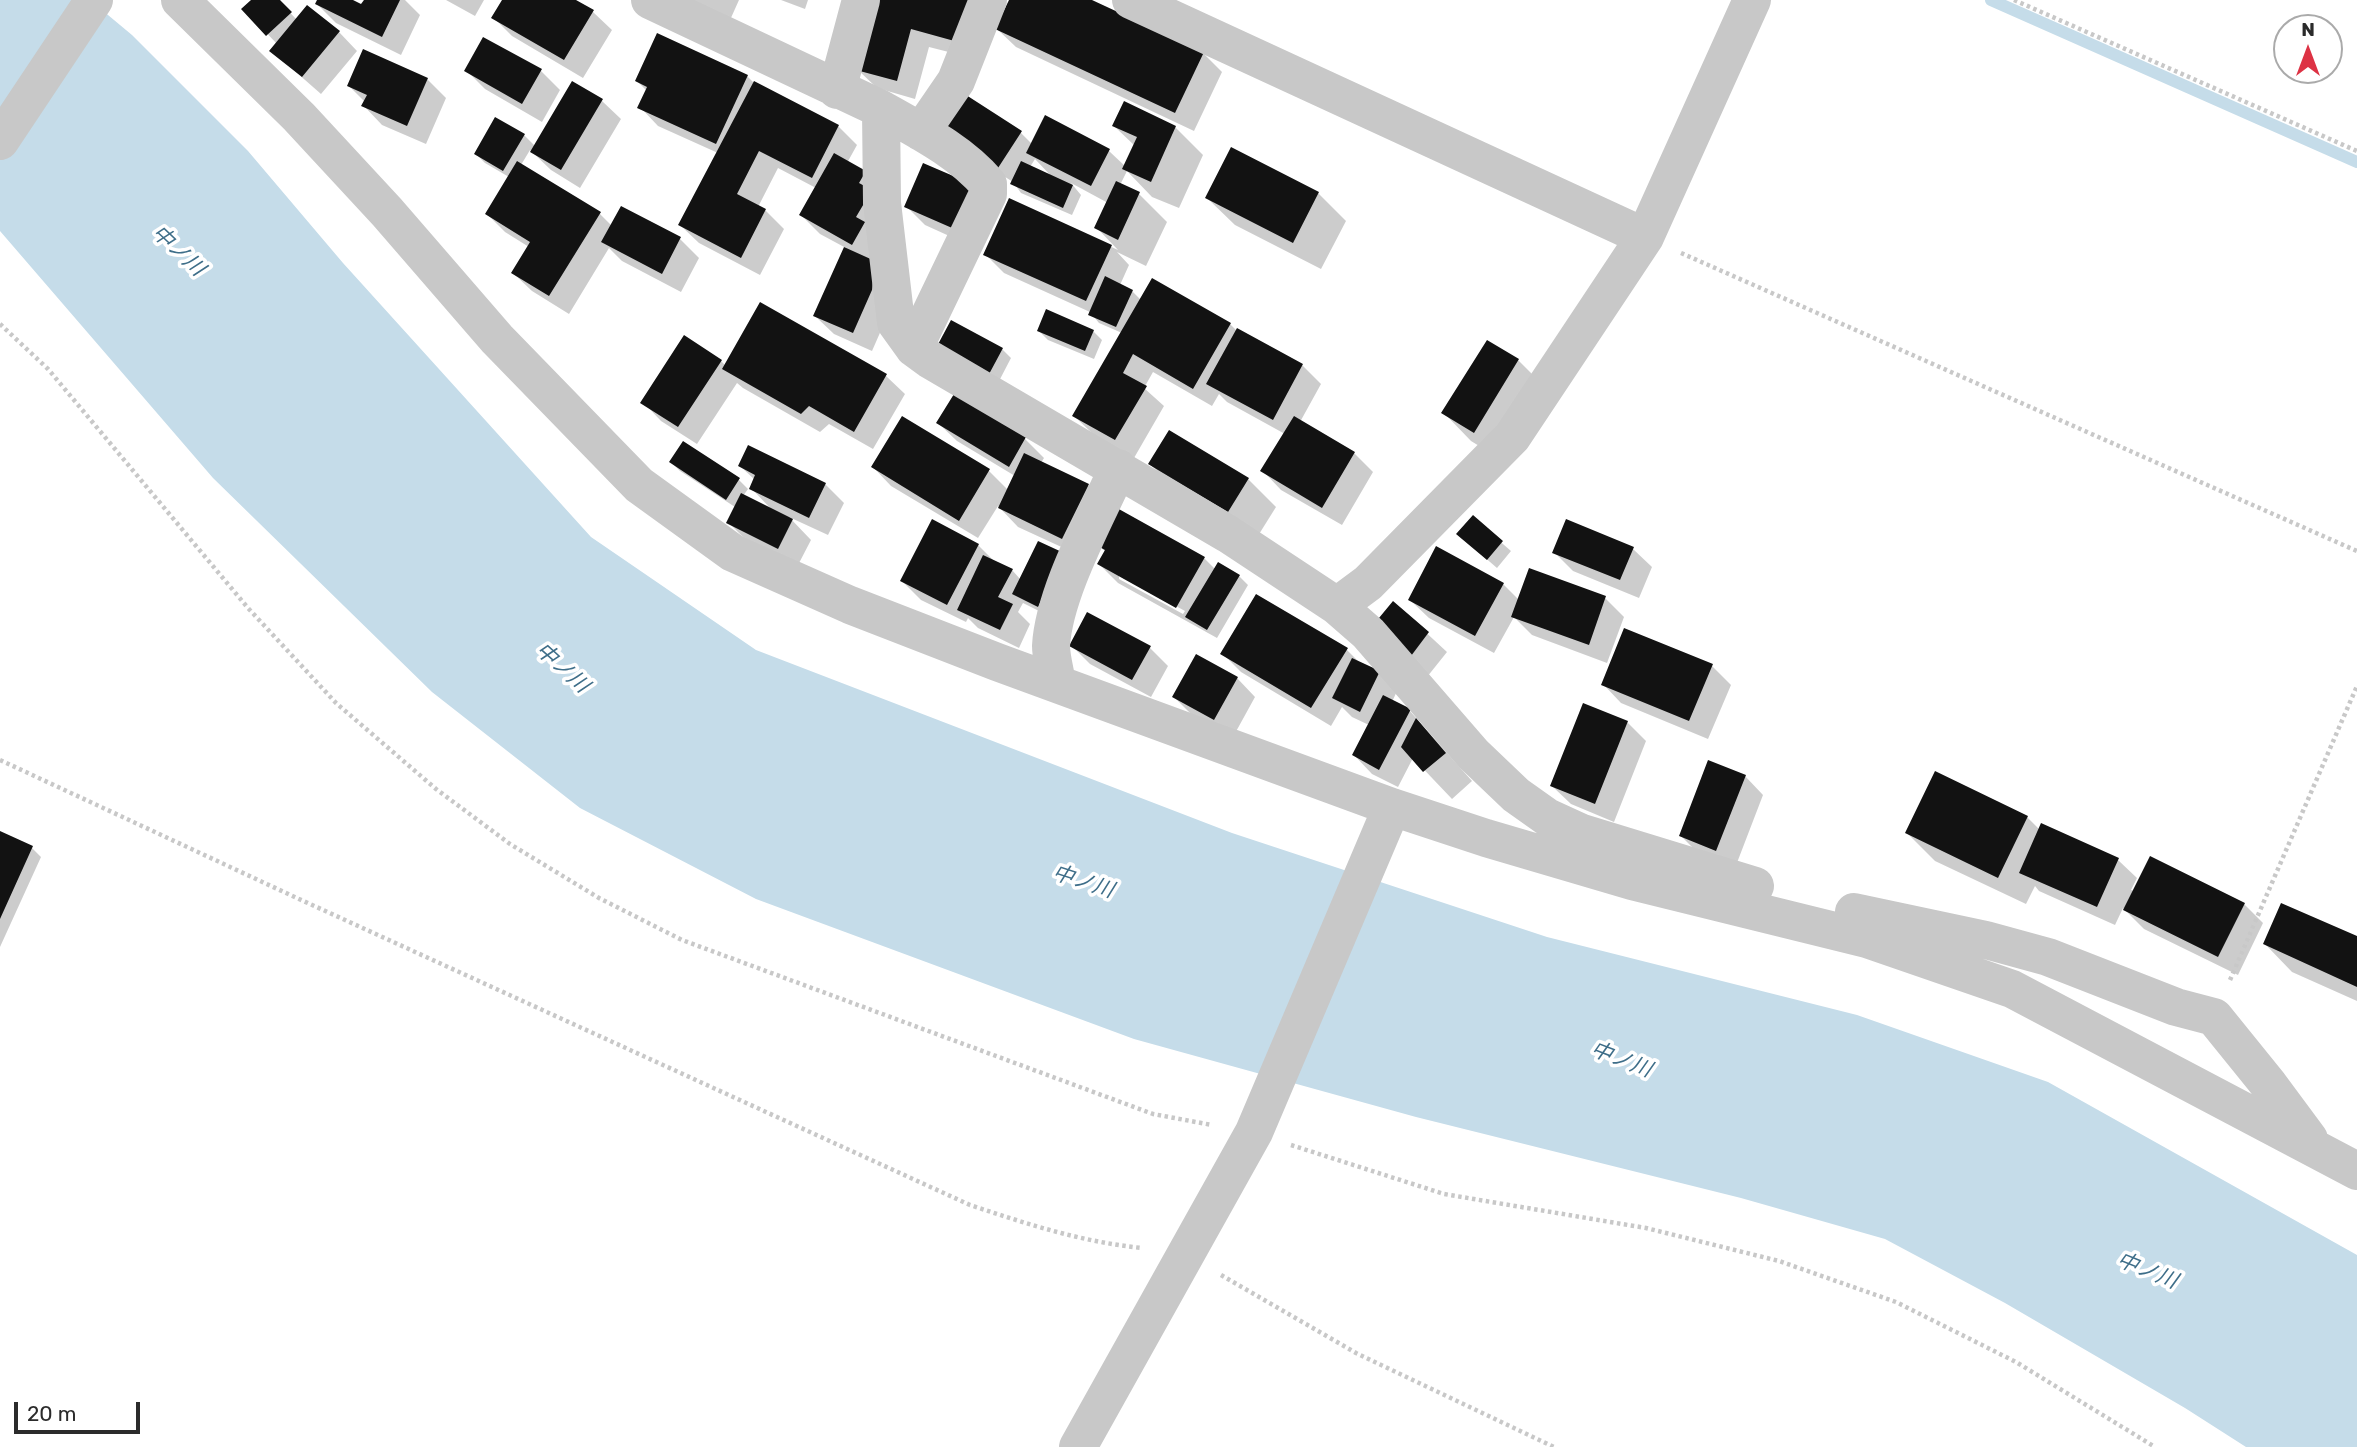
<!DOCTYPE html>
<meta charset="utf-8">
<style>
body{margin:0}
#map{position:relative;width:2357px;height:1447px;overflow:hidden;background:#fff;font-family:Rubik,sans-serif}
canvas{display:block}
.north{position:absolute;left:2273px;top:14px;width:70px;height:70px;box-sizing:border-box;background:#fff;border:2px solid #aaa;border-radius:50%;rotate:0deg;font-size:19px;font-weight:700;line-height:28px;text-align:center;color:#2b2b2b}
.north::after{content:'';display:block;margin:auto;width:24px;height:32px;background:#dd3244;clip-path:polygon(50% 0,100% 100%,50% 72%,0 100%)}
.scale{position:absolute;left:14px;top:1402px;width:126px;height:32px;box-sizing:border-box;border:4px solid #2b2b2b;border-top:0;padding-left:9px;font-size:21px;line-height:24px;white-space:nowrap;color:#2b2b2b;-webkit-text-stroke:5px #fff;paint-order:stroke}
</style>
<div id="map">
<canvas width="2357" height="1447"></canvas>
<div class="north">N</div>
<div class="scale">20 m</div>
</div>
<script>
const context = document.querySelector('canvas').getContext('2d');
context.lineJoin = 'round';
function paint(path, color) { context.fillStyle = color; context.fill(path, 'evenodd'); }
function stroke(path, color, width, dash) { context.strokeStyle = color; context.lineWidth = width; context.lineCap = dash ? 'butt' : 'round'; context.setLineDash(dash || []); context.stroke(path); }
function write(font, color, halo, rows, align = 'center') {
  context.font = font + ' Rubik,"Noto Sans JP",sans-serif'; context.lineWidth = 7; context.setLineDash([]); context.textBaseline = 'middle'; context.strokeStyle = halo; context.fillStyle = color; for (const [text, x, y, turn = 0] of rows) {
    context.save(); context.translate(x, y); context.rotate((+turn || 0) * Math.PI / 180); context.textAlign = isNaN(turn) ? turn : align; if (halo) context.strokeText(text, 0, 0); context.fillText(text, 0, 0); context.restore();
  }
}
const water = new Path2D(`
 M0,0H90L132,35L248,151L343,263L591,537L756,650L1232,833L1547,937L1857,1015L2048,1082L2357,1255V1447H2246L2185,1408L2005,1303L1885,1239L1741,1198L1416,1117L1134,1039L756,899L580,808L432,692L213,478L0,231Z`);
const shadow = new Path2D(`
 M253,0H278L297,20L339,32L357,51L321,94L272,51L277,44L244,9Z
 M319,0H350L362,6L365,1L363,0H405L420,15L401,55L336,23L317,4Z
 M446,0H484L475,16Z
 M504,0H573L593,12L612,30L583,78L512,36L494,18Z
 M667,0H739L726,29Z
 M781,0H808L805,9Z
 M877,0H985L976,59L929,47L915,99L877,88L858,70Z
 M1011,0H1088L1203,53L1222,72L1194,131L1016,47L997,29Z
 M466,70L541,71L560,90L542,122L485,89Z
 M747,76L755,84L838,126L857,145L847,163L865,173L890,310L872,351L834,334L815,316L846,248L820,234L801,215L816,188L778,168L758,207L765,210L784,229L760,275L699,243L680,225L718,153L658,126L640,107L647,91L637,81Z
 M427,79L446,98L426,144L382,125L364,106L365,102L349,86Z
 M573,84L602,101L621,119L580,188L551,170L530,150L521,165L600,214L612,226L680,239L699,258L681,292L622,261L609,248L569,314L532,291L513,273L529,247L505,232L487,214L509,177L485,163L476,154L524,135L535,146Z
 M964,95L1021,133L1032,144L1046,118L1109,151L1126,167L1135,146L1114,126L1175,127L1203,155L1179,208L1152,197L1127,171L1120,185L1139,194L1167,222L1146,266L1117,252L1129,265L1120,285L1132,291L1141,300L1230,324L1237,331L1302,365L1321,384L1300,422L1354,453L1373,472L1342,525L1281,490L1263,471L1285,434L1227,402L1219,394L1212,406L1153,372L1144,388L1164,406L1134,458L1093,434L1074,416L1122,333L1099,323L1090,312L1004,273L985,254L1010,200L1118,250L1097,228L1108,203L1071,183L1081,195L1072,215L1021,193L1013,182L960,148ZM1035,159L1052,177L1030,167Z
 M924,165L978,249L925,225L906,206Z
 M1318,193L1346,221L1321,269L1235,225L1207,198Z
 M951,322L1002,349L1011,358L998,383Z
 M1039,331H1093L1102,340L1094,359L1048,340Z
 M1487,342L1518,360L1546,388L1502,460L1471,441L1444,413Z
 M721,361L726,366L886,376L905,394L873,449L829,424L820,432L743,388L737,383L697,444L661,421L643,402Z
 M954,396L1025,439L1044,458L1041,463L1088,485L1106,504L1081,556L1018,527L998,506L978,538L891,486L873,467L989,471L1008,490L1015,476L957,441L938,423Z
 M671,462L739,480L748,489L743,496L772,510L751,488L755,480L740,466L825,484L844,503L828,535L789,517L811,540L797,567L747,541L728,522L735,507L680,471Z
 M1150,464L1248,479L1276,507L1256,539L1178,492Z
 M1473,518L1511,551L1497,568L1468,543Z
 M1567,521L1633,549L1652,567L1639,598L1573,571L1554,552Z
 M978,545L996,563L1012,570L1021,580L1047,615L1023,603L1018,612L1030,624L1019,648L978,628L968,618L966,622L921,600L902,581Z
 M1098,545L1204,558L1215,569L1239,576L1248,585L1217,638L1118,583L1099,564L1106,552ZM1119,575L1185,611L1183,614L1119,579Z
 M1530,570L1605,598L1624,617L1607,663L1532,635L1514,617L1494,653L1429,618L1410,600L1503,584L1519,600Z
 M1394,603L1447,652L1427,677L1409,658Z
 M1071,645L1149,647L1168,666L1151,697L1090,664Z
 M1346,649L1361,664L1379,672L1397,691L1392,702L1409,710L1472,781L1452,799L1413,758L1398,787L1372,774L1354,755L1369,725L1352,717L1342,707L1331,726L1241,672L1223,654Z
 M1712,666L1731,685L1708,739L1621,703L1603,684Z
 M1237,678L1255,697L1233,737L1193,716L1174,697Z
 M1627,722L1646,741L1614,822L1571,804L1552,786Z
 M1745,776L1763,795L1735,868L1699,854L1681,836Z
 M2027,817L2040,830L2118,860L2137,878L2131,890L2134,891L2244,904L2263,923L2238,975L2144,929L2123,908L2115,925L2039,891L2035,886L2026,904L1935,861L1907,833Z
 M0,833L32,848L41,857L0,947Z
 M2357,938V1001L2292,972L2265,944Z`);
const stream = new Path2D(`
 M1991,0L2357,162`);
const building = new Path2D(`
 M251,0H280L292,12L266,36L241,9Z
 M317,0H353L361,4L364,0H400L382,37L315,4Z
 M502,0H576L594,10L564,60L491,18Z
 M875,0H969L958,42L911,29L897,81L856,70Z
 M1009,0H1092L1204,52L1175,113L995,29Z
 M307,5L340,31L302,77L269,51Z
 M657,33L748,75L716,144L637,108L647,87L635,81Z
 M483,37L542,69L522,104L464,71Z
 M363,49L428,78L407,126L361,106L367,95L347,86Z
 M572,81L603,99L561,170L530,152Z
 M754,81L839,125L812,178L759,151L737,194L766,209L741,258L678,225Z
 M963,93L1022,131L998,168L939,130Z
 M1124,101L1176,126L1151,182L1122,169L1137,137L1112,126Z
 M1045,115L1110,149L1091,186L1026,153Z
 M495,117L525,134L503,171L474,154Z
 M1231,147L1319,192L1293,243L1205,198Z
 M834,153L866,171L859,183L872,190L856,217L865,222L852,245L799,215Z
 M517,161L601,212L549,296L511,273L530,242L485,214Z
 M1021,161L1073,185L1063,208L1010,184Z
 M923,163L979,187L959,231L904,207Z
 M1116,181L1140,192L1118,240L1094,228Z
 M1009,198L1112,245L1086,301L983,255Z
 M621,206L681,237L662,274L601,242Z
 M844,247L875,261L872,290L853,333L813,316Z
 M1105,276L1133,290L1116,327L1088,315Z
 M1152,278L1231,323L1193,389L1133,354L1123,373L1147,386L1115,440L1072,416Z
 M760,302L887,374L854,432L809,406L801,414L722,369Z
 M1046,309L1094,330L1085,351L1037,331Z
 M951,320L1003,348L988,376L936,348Z
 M1237,328L1303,364L1273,420L1206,384Z
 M684,335L722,360L678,427L640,403Z
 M1487,340L1519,359L1474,433L1441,413Z
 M954,394L1026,437L1009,467L936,423Z
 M902,416L990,469L959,521L871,467Z
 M1294,416L1355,452L1322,508L1260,471Z
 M1169,430L1249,478L1228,512L1148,464Z
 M683,441L740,478L726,500L669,462Z
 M748,445L826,483L809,518L749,489L755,475L738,466Z
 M1024,453L1089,484L1062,539L998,508Z
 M741,493L793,519L778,549L726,523Z
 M1117,508L1205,557L1176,608L1097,564L1105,550L1096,545Z
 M1473,515L1503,541L1487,560L1456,534Z
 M932,519L979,544L947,605L900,581Z
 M1566,519L1634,547L1620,580L1552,553Z
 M1038,541L1064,553L1038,607L1012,594Z
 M1436,546L1504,583L1475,636L1408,600Z
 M983,555L1013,569L998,597L1013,604L1000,630L957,610Z
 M1218,562L1240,575L1207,630L1185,617Z
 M1529,568L1606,596L1589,645L1511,617Z
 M1256,594L1348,648L1311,708L1220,654Z
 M1393,601L1429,632L1408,660L1374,624Z
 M1087,612L1151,646L1132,680L1069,646Z
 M1624,628L1713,664L1689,721L1601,685Z
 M1196,654L1238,677L1214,720L1172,697Z
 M1352,658L1380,671L1360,712L1332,698Z
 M1383,695L1411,709L1379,770L1352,755Z
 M1583,703L1628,721L1595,804L1550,786Z
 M1416,718L1446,753L1423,772L1401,747Z
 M1708,760L1746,775L1716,851L1679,836Z
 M1935,771L2028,816L1998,878L1905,833Z
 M2041,823L2119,858L2097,907L2019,873Z
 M0,831L33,846L0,919Z
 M2150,856L2245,903L2218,957L2123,910Z
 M2281,903L2357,936V987L2263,944Z`);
const path = new Path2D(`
 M2014,0L2357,151
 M1681,253L2357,551
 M0,324L48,369L248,608L336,703L436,789L510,844L599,898L682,940L1153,1114L1212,1125
 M0,760L299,899L970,1205C1027,1224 1082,1242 1142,1248
 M2230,980L2357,686
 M1291,1145L1444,1194L1646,1228L1779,1261L1896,1302L2016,1362L2155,1447
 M1221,1275L1356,1353L1554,1447`);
const minor = new Path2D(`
 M180,0L299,117L387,212L497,339L639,485L733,553L850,605L997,662L1392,807L1486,838L1632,881L1867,939L2012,989L2357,1171
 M650,0L881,109L882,203L896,323L914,348L929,359L1228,534L1337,606L1368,633L1473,754L1516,795L1547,817L1582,833L1755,886
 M1131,0L1645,237
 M837,90L861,0
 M881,109C918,130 960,151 988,184V194L914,348
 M921,132L956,81L988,0
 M0,141L94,0
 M1337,606L1368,583L1512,437L1645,237L1752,0
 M1057,683C1055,671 1051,657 1051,646C1054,592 1096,518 1118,468
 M1854,912L1986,940L2048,957L2176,1007L2214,1017L2269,1085L2309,1139
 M1078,1447L1254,1132L1392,807`);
const waterNames = [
 ["中ノ川",178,251,43],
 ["中ノ川",562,668,42],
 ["中ノ川",1083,882,18],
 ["中ノ川",1621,1060,21],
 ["中ノ川",2147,1271,22]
];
paint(water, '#c5dce9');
paint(shadow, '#0003');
stroke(stream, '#c5dce9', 12);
paint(building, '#121212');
stroke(path, '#c8c8c8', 4.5, [3.5, 3.5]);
stroke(minor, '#c8c8c8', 38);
write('italic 21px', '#3e6e89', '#fff', waterNames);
</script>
